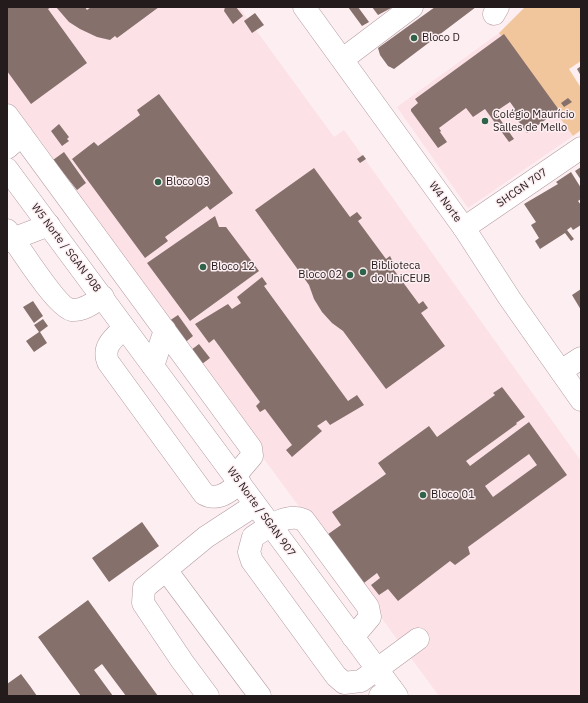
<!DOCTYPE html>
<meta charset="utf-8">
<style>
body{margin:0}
#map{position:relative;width:588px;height:703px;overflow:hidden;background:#fdeef1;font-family:"IBM Plex Sans",sans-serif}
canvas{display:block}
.frame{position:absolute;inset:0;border:8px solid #241b1d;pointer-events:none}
</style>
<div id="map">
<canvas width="588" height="703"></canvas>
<div class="frame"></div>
</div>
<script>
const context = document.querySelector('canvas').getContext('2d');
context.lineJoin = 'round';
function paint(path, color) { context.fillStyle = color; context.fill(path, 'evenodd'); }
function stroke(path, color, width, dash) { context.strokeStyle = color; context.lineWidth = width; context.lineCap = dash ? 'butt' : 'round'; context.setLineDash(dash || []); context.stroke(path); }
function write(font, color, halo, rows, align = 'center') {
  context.font = font + ' "IBM Plex Sans",sans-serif'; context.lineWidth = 3; context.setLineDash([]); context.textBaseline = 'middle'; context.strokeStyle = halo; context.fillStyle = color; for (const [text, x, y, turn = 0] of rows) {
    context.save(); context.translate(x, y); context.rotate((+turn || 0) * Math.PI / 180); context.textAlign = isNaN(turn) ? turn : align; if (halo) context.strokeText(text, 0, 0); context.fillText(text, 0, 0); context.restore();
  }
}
const built = new Path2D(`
 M7,7H239L334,137L344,130L581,461V696H439L151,306L39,138H36L7,109Z
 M499,33L573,136L468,208L397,107Z`);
const green = new Path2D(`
 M525,7H581V61L569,69L581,88V130L573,136L499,33Z`);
const building = new Path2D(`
 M7,7H51L48,9L87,63L31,104L7,71Z
 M56,7H85L87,10L91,7H159L117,38L115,36L110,40L97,37L80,29L69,22Z
 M225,7H236L243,16L233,24L224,11Z
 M348,7H358L369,22L362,26Z
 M372,7H393L378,15Z
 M435,7H476L394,69L388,66L380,55L378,48Z
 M255,13L264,25L252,33L244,21Z
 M504,34L559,110L527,133L511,111L515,109L510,102L495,112L514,139L509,142L485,109L473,117L466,108L439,128L441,131L440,132L447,142L438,148L411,111V109L418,103L415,99Z
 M581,66V76L577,69Z
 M159,94L233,193L210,210L207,206L165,237L168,241L145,258L72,159L94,142L98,146L140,115L137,110Z
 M568,98L572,102L564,107L561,103Z
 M59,124L69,137L67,139L69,141L62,146L51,131Z
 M64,152L86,183L77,190L53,160Z
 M363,155L366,159L360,163L357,159Z
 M581,167V180L575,171Z
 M314,168L350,217L357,212L362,218L358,221L386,259L390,256L391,258L395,264L391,266L419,304L423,301L428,308L421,313L445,346L386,389L343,331L332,323L322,312L314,299L309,285L255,210Z
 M571,172L581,188V199L578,201L581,205V225L573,230L571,227L567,230L574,239L571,241L565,233L540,249L535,241L539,238L531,225L536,222L524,204L558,184L556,182Z
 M215,216L219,227H226L259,271L190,321L147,263Z
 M262,277L267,284L264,286L348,401L357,395L364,405L330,425L326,420L317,426L322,431L292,457L286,450L292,445L265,409L260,412L256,406L260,402L214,339L209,343L195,324L228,304L232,309L241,303L237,297Z
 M581,289V310L572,295Z
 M33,301L43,316L34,323L23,307Z
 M178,315L193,336L182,345L166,323Z
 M43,319L48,326L40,332L47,343L34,352L26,341L39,332L34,325Z
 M199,344L210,358L198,367L187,353Z
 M502,387L525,417L516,423L517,424L466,461L470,466L529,422L567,475L468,547L470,554L455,565L450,561L398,601L388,589L379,595L371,585L380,578L377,573L360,586L324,537L341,525L332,512L386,474L378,463L429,426L437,437L495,395L493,393ZM529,454L537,465L493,497L485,486Z
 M142,522L159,546L109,582L92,558Z
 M88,600L158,696H126L102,664L94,670L113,696H81L38,637Z
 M21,674L30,686L37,696H7V684Z`);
const minor = new Path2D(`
 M494,14L498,7
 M343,59L412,7
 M7,115L251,448L252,456L235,476
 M7,148L22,135
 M464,228L581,148
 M7,230C18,245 57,308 72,310C83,311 95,302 103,297
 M7,241L49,225
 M124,328C114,338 102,346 108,362L204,494C218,502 230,491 240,483
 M153,366L165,330
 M561,371L581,358
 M166,570L260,696
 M353,637L370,617L368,607L304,520C286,512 267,528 253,537L249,552L252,561L336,676L344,683L361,681L418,639
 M208,696L182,661L143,603L144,588L206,537L255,505
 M380,696L391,688`);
const major = new Path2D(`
 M304,7L464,228L510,299L581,400
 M7,169L397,696`);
const markers = [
 [414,38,4,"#2e6349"],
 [485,121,4,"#2e6349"],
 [158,182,4,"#2e6349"],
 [203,267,4,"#2e6349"],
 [363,272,4,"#2e6349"],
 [350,275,4,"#2e6349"],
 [423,495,4,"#2e6349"]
];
const poiNames = [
 ["Bloco D",422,38],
 ["Colégio Maurício",493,115],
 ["Salles de Mello",493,128],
 ["Bloco 03",166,182],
 ["Biblioteca",371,266],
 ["do UniCEUB",371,279],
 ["Bloco 12",211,267],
 ["Bloco 02",342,275,"right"],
 ["Bloco 01",431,495]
];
const streetNames = [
 ["SHCGN 707",522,188,-35],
 ["W4 Norte",445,202,54],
 ["W5 Norte / SGAN 908",66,248,53],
 ["W5 Norte / SGAN 907",261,512,54]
];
paint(built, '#fce1e7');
paint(green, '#f1c69d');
paint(building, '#85706b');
stroke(minor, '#b39ca1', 23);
stroke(major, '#b39ca1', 23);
stroke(minor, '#fff', 22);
stroke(major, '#fff', 22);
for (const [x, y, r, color] of markers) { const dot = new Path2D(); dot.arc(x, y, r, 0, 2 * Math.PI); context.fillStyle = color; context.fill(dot); stroke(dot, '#fdeef1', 1.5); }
write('11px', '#241b1d', '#fdeef1', poiNames, 'left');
write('11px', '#241b1d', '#fdeef1', streetNames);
</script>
